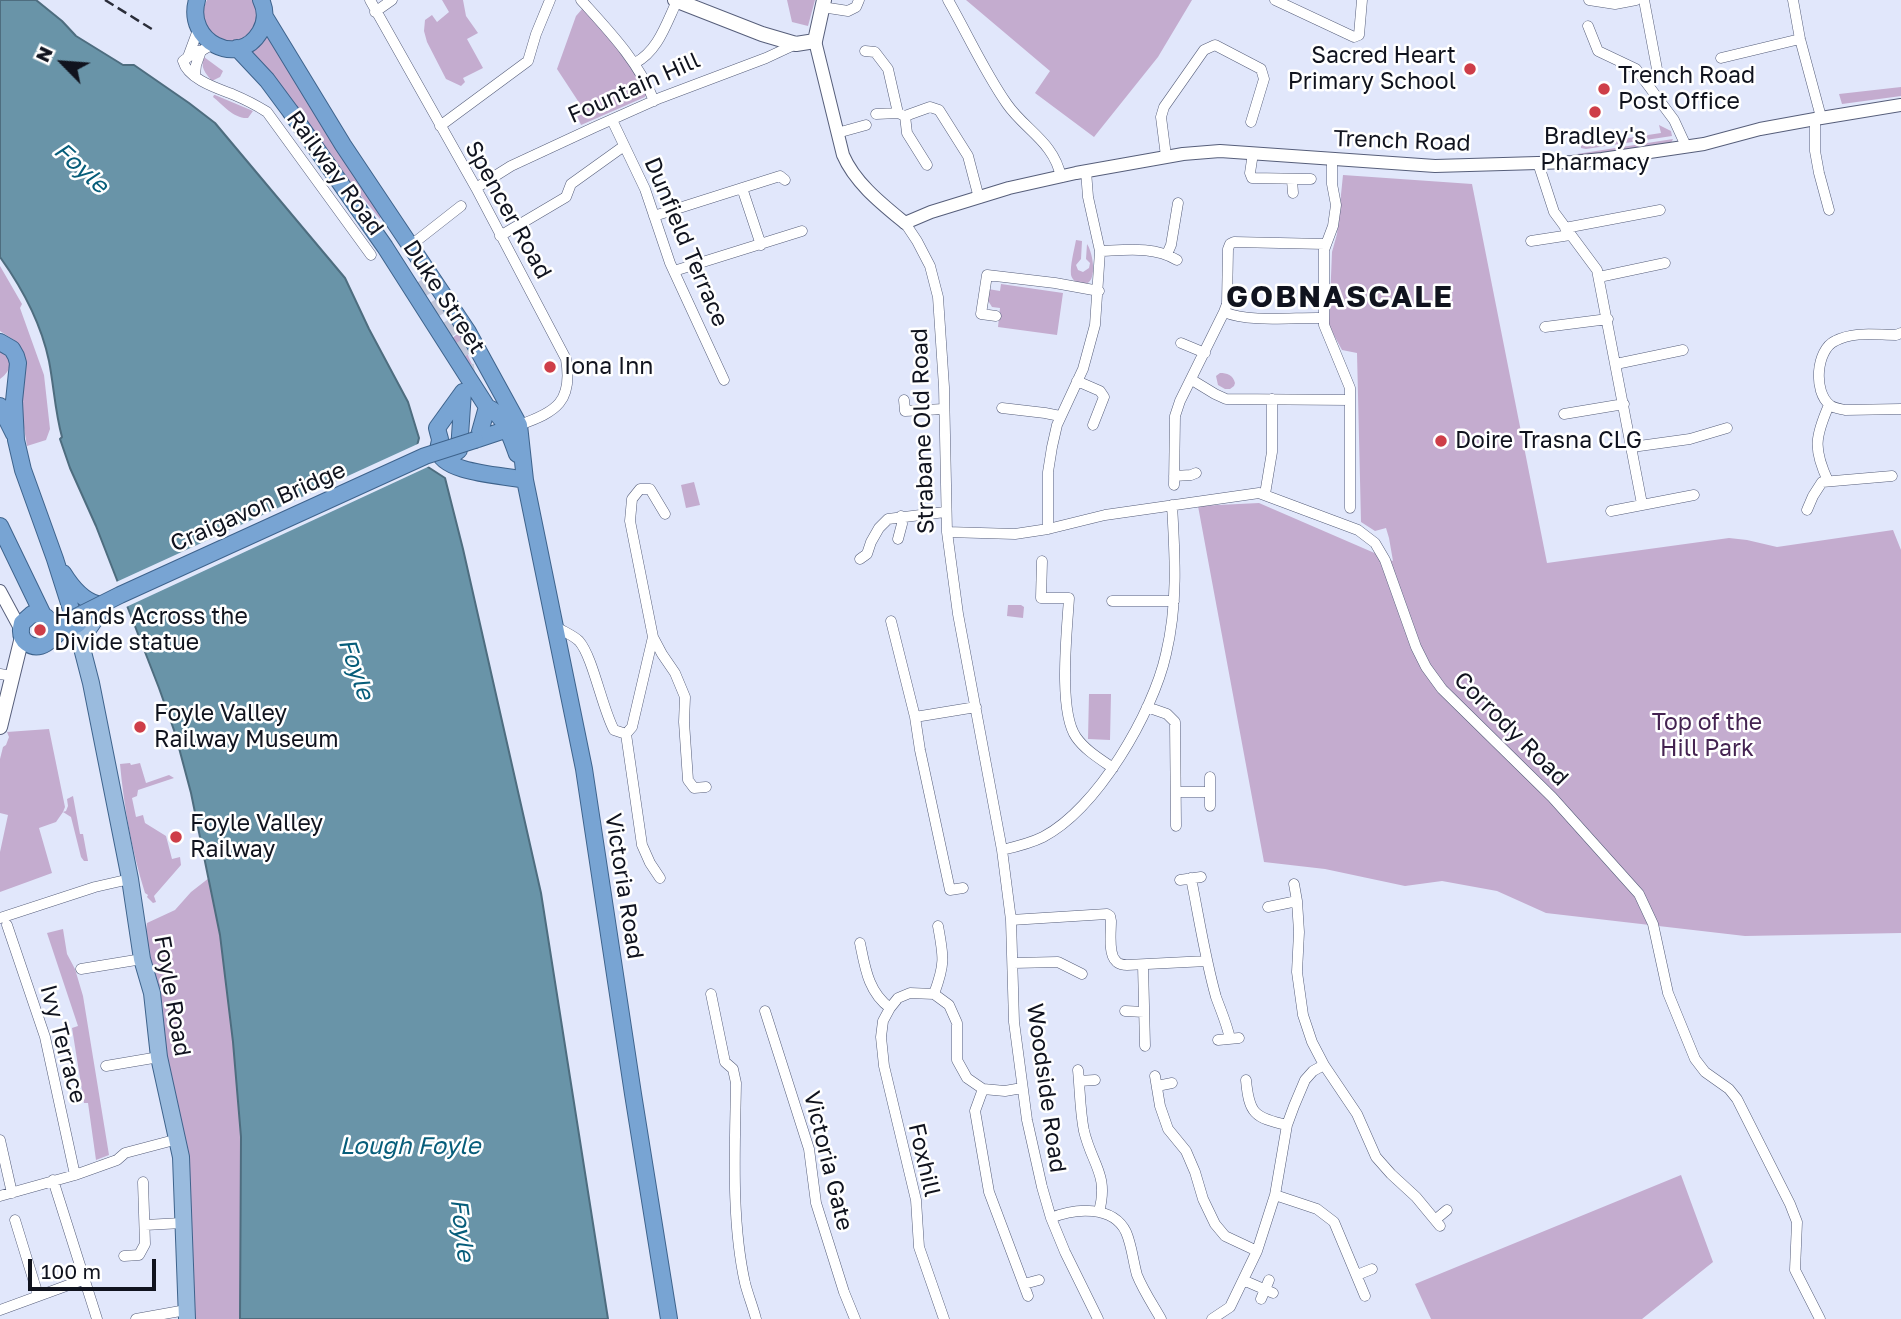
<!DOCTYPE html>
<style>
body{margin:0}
#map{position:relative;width:1901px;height:1319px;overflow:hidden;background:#e1e7fb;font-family:"Golos Text",sans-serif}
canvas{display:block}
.north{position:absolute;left:28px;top:28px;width:70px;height:70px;-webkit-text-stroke:5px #fff;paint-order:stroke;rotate:295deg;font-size:19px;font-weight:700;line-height:28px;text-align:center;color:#10131e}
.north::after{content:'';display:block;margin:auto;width:24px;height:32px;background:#10131e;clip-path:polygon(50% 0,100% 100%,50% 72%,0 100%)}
.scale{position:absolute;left:28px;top:1259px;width:128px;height:32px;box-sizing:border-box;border:4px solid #10131e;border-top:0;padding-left:9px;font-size:21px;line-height:24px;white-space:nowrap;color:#10131e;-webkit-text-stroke:5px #fff;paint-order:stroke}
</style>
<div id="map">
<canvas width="1901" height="1319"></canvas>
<div class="north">N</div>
<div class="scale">100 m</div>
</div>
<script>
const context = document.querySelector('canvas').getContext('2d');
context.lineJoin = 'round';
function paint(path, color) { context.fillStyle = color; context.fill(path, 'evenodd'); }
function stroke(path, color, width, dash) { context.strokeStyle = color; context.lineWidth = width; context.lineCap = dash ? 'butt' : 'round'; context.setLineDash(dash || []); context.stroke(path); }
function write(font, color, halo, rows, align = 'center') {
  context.font = font + ' "Golos Text",sans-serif'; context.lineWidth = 5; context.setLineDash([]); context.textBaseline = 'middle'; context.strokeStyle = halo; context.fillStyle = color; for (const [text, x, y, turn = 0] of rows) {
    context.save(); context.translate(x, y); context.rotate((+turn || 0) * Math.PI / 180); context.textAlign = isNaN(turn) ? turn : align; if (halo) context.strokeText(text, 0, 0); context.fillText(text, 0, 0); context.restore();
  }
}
const green = new Path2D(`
 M207,0H253C258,11 259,21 251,31C226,59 191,29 207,0Z
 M442,0H463L466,16L478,33L467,39L483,68L463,78L465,82L461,86L446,79L427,42L424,31L425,20L432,15L437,22L449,12Z
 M787,0H815L808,26L792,22Z
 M966,0H1192L1158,57L1094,137L1035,93L1050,71Z
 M583,8L614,44L648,90L645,97L581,125L574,109L578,101L557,69L576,16Z
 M268,32L312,108L381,216L380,219L349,181L303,120L247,51Z
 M204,57L223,71L220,77L212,81C205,73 200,67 204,57Z
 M1901,87V96L1842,104L1839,94Z
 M214,95H215L253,111L248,118C234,119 223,105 213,97Z
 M1659,125L1671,131L1672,136L1586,149L1581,148V143L1582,145L1661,133Z
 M1673,139L1671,143L1581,156L1577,154Z
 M1343,175L1472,184L1547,563L1729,538L1747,540L1777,547L1893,530L1901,550V933L1745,936L1546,913L1497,891L1442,881L1405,886L1325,869L1264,862L1198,506L1259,503L1393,561L1389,538L1386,528L1375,531L1361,522L1357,353L1342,350L1329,326L1332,252L1337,234Z
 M1076,240L1082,241L1081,259L1076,265L1078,270L1083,272L1089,268L1090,263L1086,259L1087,244C1092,251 1097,275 1089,282C1083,287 1073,283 1071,275C1070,265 1074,251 1076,240Z
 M0,266L22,304L20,308L44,375L50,429L46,440L27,446L21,410L18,346L14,340L0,331Z
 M1001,284L1063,293L1057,335L998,327L1000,308L992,307L987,299L988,289L1000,291Z
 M460,332L469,358L474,368L471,369L451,339Z
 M0,348C13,357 13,370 0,379Z
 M1220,373C1227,373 1233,375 1235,383L1234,386L1230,389H1225L1218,385L1216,376Z
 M694,482L700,505L686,508L681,485Z
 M1008,605H1021L1024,607L1023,618L1007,616Z
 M1089,694H1111L1110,740L1088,739Z
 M49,729L65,807L63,812L66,811L68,806L67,799L73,796L80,834H83L88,861H84L81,857L71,817L63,812L56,822L39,828L52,873L0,892V852L8,815L0,813V759L3,747L6,745L9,737L7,732Z
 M130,763L131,765L140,763L146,783L169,775L174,778L138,790L137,796L132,798L136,817L143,815L145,823L166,836L172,859L180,857L181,865L154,896L156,902L153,903L147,897L148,895L145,893C132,851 124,808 120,764Z
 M209,878C226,962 238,1052 241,1137C243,1198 240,1259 240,1319H187L181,1157L142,959L147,923L175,910L191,892Z
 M63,929L67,954L75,969L83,996L109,1155L96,1160L88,1103H84L72,1028L78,1026L47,933Z
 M1681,1175L1713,1262L1642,1319H1431L1415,1284Z`);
const water = new Path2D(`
 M0,0H36L62,21L76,36L123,65H134L189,103L215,123L345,278L369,329L408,402L419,438L417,446L428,467L445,478L463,549L541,893L608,1319H240L241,1137L233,1042L220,935L191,793L175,733L159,688L96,526L70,468L60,439L62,437C55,412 54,387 49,361C41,323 23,289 0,257Z`);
const pier = new Path2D(`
 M422,442L421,445L432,465L124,608L114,583Z`);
const trunkTunnel = new Path2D(`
 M418,282L465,359L467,374`);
const minor = new Path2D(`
 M370,0L476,188L566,359C573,401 557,412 519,425
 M581,0C609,31 639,62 654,101
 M948,0C968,35 984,71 1007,104C1025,130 1054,142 1061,177
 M1275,0L1354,37L1359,35L1362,0
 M1589,0L1615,4L1636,0
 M1644,0L1657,69
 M1793,0L1800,39L1821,117
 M822,7L848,11L856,7L859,0
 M375,12L392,0
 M1588,26L1598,51L1636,69L1674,120L1686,146
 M213,44L201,51H196L183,61C188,79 216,88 232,94C244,99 256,105 267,112L371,255
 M865,51L875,52L888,69L898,113L905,116L907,133L927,165
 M188,57L198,30
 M1721,58L1800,39
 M635,63C658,51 666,24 677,1
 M195,75L196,65L201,51
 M876,114L898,113
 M905,116L930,107L939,110L968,156L979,198
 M1815,119V151L1819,173L1829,210
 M612,120L645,189L670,263L724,380
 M440,126L528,61L536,34L550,0
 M837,133L866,125
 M1253,153L1250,173L1252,178L1311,179
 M1166,156L1161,117L1164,107L1204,50L1215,45L1261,69L1264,79L1251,122
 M1332,160V184L1336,205L1333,226L1324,250V325L1350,388V508
 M1538,163L1554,212L1597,270L1642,504
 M1292,180L1293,193
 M476,188L511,166L595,127L660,98L766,58L796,44
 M742,188L761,245
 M654,216L780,176L785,180
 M905,223L917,241L930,266L938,297L944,387L947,532L958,614L1002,850L1011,920L1014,1022L1027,1120L1042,1187L1051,1218L1065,1252L1098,1319
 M1565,228L1660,210
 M500,236L566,197L571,184L624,146
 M1531,241L1570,235
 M410,246L461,206
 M1100,251C1126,250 1154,246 1177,260
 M1167,254L1171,245L1178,203
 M674,271L802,231
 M1599,277L1665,263
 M1224,312C1250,323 1295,317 1324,318
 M996,316L981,314L987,275L1055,283L1099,291
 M1545,327L1608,319
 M1901,333L1896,335C1876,335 1854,331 1835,341C1816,350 1813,392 1830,405C1833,408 1841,409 1845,410L1901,409
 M1181,343L1205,353
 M1616,364L1683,350
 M1192,380L1215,394L1226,399L1350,400
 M1077,381L1100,391L1104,397L1093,425
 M904,400L905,411L944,409
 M1002,408L1045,413L1060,416
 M1564,414L1624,404
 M1632,447L1690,439L1727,428
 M1174,476L1191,475L1196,473
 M1828,481C1813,449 1815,437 1829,405
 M1174,485L1175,416L1180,401L1224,312L1227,304L1228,249L1230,244L1234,242L1325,244
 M1265,494L1272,452V399
 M1807,510L1813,496L1822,482L1892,476
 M1611,511L1694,495
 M1048,529V472L1052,447L1057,425L1083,369L1095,325L1100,251L1088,197L1086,171
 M947,532L1015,534L1048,529L1105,515L1259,493L1358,530L1375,543L1385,560L1416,647L1426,667L1442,689L1552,797L1639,894L1653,924L1668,993L1695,1059L1705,1072L1729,1089L1737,1099L1790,1204L1797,1222L1795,1270L1820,1319
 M898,539L902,524L901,516
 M860,559L867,554L871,542L879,528L888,519L945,512
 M1042,561L1041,598H1069C1067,631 1058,711 1076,737C1085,750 1100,759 1113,768
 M1112,601H1174
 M891,621L915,717L976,707
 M555,626C562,631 573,635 579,641C593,657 602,708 614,730L626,734L642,845L650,863L660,878
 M653,637L662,654L675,673L685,697L684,722L688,780L694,788L706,787
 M0,674L12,676
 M1147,707L1167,714L1175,722L1176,826
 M915,717L920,750L950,890L963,888
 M626,734L632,727L653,637L630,521L632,499L640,489H650L665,514
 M1177,792H1209
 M1210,806V777
 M1002,850C1015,847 1031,843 1043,837C1097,809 1153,713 1166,654C1178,604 1175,556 1172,505
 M1191,878C1199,918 1205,958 1216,997C1221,1011 1227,1024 1230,1039
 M1180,880L1201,877
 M1294,884L1297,901L1299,932L1297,972L1303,1015L1312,1042L1324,1065L1357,1114L1376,1157L1391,1174L1416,1197L1440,1226
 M1268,907L1297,901
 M0,918L95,887L130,879
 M1011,920L1107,914L1110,916L1111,921C1111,932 1108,954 1116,961C1118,964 1124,965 1127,965L1207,961
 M7,925L45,1037L75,1175
 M860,943C865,967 868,992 890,1008
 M1013,963L1058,962L1082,974
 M1143,965L1145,1046
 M81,969L142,959
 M711,994L725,1062L733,1069L736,1083C735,1147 731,1220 745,1283C748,1295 753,1307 756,1319
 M934,994C945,964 944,958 938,926
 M765,1011L809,1149L816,1203L844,1292L855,1319
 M1125,1011L1144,1012
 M1218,1040L1239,1038
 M106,1066L159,1057
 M1078,1070C1080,1090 1080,1112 1084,1131C1092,1165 1109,1174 1099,1212
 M1155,1076L1160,1106L1168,1129L1186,1151L1195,1172L1203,1199L1215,1224L1225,1236L1257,1251
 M1246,1080C1249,1113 1254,1118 1287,1125
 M1079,1081L1095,1080
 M1157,1086L1172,1083
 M983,1089L975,1111L989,1192L1028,1296
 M0,1140L12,1193
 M53,1180L97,1319
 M1275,1195L1317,1209L1334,1222L1365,1296
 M0,1196L75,1175L117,1160L125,1153L178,1139
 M1051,1218C1075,1208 1113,1205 1126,1232C1132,1246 1133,1261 1137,1275C1143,1290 1153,1305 1161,1319
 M15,1220L38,1295
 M1435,1220L1447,1210
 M145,1225L182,1223
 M124,1256L139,1255L145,1244L143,1182
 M1357,1275L1372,1269
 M1243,1280L1273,1293
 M1024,1284L1039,1280
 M1261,1299L1269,1280
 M0,1310L85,1279
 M136,1319L186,1310
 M944,1319L919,1247L916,1200L884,1066L881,1037L883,1021L890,1008L898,998L910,993L934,994L949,1005L957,1023V1060L967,1078L983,1089L1005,1091L1022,1088
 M1212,1319L1230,1307L1257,1251L1275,1195L1287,1125L1294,1106L1305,1080L1313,1071L1324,1065`);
const tertiary = new Path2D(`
 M815,41L843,155C855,183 882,204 905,223L931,212L1009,188L1076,173L1183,154L1220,151L1435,166L1572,162L1602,159L1704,144L1760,129L1815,119L1901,105
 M0,591L21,630`);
const secondary = new Path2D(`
 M675,0L762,34L796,44L815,41L824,0
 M0,727L22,637`);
const primary = new Path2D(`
 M76,625L91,683L130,879L142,959L152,993L159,1057L181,1157L187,1319
 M87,631L98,615`);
const trunk = new Path2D(`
 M197,0C185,41 238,69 260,32C266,22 266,10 261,0
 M265,17L343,145L468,332L519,425L525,480L584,769L633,1094L669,1319
 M237,48L267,80L290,111L385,247L487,407C504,414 511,438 517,454
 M0,342L12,349L16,356L18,363L14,401L16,440L23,470L55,559L76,625L79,623
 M463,392L437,428C438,432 439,436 440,439C440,441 438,449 438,450C443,474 505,475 525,480
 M0,406L14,434
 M478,439L487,407
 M475,440L517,426
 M454,454L459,450L463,392
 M0,526L43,615
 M63,573C71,586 82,600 97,604
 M52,638C55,628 52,620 43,615L32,614L22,623C20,631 20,638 27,643C44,656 61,628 72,619`);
const rail = new Path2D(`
 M105,0L155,31`);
const trunkBridge = new Path2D(`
 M72,619L120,595L425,456L475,440`);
const markers = [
 [1470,69,7,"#ce3e48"],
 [1604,89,7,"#ce3e48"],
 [1595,112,7,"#ce3e48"],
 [550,367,7,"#ce3e48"],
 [1441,441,7,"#ce3e48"],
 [40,630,7,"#ce3e48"],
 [140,727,7,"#ce3e48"],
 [176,837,7,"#ce3e48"]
];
const poiNames = [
 ["Sacred Heart",1456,56,"right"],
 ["Primary School",1456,82,"right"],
 ["Trench Road",1618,76],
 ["Post Office",1618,102],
 ["Bradley's",1595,137,"center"],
 ["Pharmacy",1595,163,"center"],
 ["Iona Inn",564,367],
 ["Doire Trasna CLG",1455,441],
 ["Hands Across the",54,617],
 ["Divide statue",54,643],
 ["Foyle Valley",154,714],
 ["Railway Museum",154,740],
 ["Foyle Valley",190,824],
 ["Railway",190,850]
];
const streetNames = [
 ["Fountain Hill",634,88,-24],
 ["Trench Road",1402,141,2],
 ["Railway Road",335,173,54],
 ["Spencer Road",508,210,61],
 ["Dunfield Terrace",686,242,67],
 ["Duke Street",444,297,57],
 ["Strabane Old Road",923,431,-92],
 ["Craigavon Bridge",258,507,-24],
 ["Corrody Road",1511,729,45],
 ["Victoria Road",624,886,81],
 ["Foyle Road",172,996,80],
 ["Ivy Terrace",63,1044,75],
 ["Woodside Road",1046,1088,82],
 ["Foxhill",924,1160,77],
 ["Victoria Gate",828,1161,76]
];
const parkNames = [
 ["Top of the",1707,723],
 ["Hill Park",1707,749]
];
const waterNames = [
 ["Foyle",81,168,42],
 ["Foyle",356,669,71],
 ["Lough Foyle",410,1146],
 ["Foyle",462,1230,83]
];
const districtNames = [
 ["GOBNASCALE",1340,297]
];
paint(green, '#c4accf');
paint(water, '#6994a8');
stroke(water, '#4e6d7f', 2);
paint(pier, '#e1e7fb');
stroke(trunkTunnel, '#c2c7da', 16, [16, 8]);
stroke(minor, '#565e7a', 11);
stroke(tertiary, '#565e7a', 14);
stroke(secondary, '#565e7a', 16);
stroke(primary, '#3e638c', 18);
stroke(trunk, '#3e638c', 18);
stroke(minor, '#fff', 10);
stroke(tertiary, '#fff', 12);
stroke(secondary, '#fff', 14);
stroke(primary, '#9abbde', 16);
stroke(trunk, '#78a4d3', 16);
stroke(rail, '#2a2d39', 2.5, [10, 5]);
stroke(trunkBridge, '#3e638c', 18, []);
stroke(trunkBridge, '#78a4d3', 16);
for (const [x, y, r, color] of markers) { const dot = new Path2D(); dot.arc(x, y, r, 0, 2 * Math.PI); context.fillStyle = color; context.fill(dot); stroke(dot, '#fff', 2.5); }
write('23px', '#10131e', '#fff', poiNames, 'left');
write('23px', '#10131e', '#fff', streetNames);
write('23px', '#442351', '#fff', parkNames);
write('italic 24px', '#065d7a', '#fff', waterNames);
context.letterSpacing = '2px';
write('bold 30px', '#10131e', '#fff', districtNames);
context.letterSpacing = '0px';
</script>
